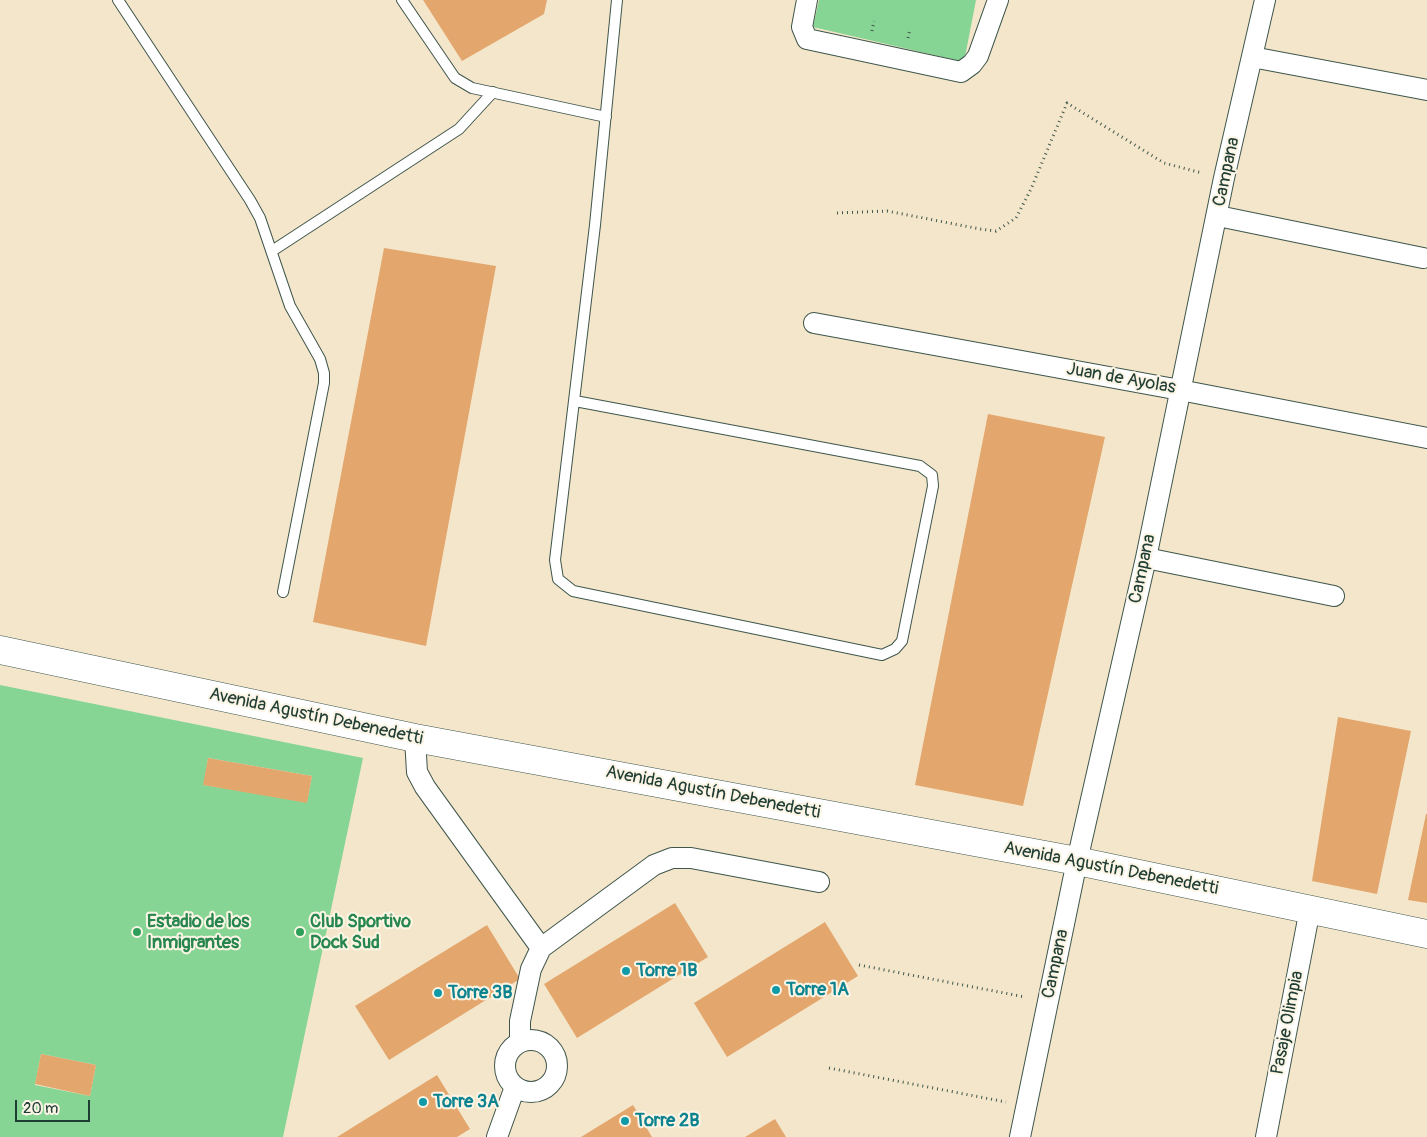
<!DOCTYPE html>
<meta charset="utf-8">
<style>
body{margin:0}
#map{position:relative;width:1427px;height:1137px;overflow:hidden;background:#f4e6cb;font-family:Pangolin,sans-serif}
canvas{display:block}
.scale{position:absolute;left:15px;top:1100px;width:75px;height:22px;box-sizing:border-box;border:2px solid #1f3d34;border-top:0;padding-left:6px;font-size:15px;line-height:18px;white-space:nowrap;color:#1f3d34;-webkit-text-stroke:4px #fcf5e5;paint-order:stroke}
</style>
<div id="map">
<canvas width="1427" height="1137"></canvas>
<div class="scale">20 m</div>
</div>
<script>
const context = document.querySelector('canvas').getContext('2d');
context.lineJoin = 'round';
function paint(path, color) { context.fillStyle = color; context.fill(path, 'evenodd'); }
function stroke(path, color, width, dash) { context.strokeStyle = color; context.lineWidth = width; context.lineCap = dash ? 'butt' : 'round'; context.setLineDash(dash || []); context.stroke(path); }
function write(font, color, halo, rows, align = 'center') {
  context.font = font + ' Pangolin,sans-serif'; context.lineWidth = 4; context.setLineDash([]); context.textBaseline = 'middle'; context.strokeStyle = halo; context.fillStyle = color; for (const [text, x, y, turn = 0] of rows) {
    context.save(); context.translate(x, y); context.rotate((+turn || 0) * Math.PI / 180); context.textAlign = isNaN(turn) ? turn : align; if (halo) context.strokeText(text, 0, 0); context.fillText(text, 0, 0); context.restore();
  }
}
const green = new Path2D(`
 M819,0H976L964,62L813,27Z
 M0,685L363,758L283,1137H0ZM208,758L312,776L307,802L204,785ZM41,1054L96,1065L90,1096L35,1085Z`);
const building = new Path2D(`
 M423,0H547L544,14L462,61Z
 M384,248L496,266L426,646L313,622Z
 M988,414L1105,437L1023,806L915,785Z
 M1338,717L1411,731L1377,894L1312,881Z
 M208,758L312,776L307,803L203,785Z
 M1426,814H1427V903L1408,900Z
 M675,903L708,957L577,1038L544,984Z
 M825,922L858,976L727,1057L694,1003Z
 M487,925L520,979L389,1060L355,1006Z
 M41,1054L96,1065L90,1096L35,1084Z
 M437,1075L470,1129L457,1137H337Z
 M633,1105L652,1137H581Z
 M775,1119L786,1137H745Z`);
const path = new Path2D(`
 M872,31L874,21
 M908,38L910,29
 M837,213L887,211L980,229L996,231L1016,218L1031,189L1067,103L1164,163L1202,173
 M859,965L1025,997
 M829,1068L1006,1102`);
const service = new Path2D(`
 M118,0L250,200L260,218L290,306L320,359L324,373V383L283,592
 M402,0L455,78L472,88L606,117
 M272,251L459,129L493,92
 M575,401L920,466L932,475L933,486L902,641L895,649L882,655L573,591L558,579L555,560L595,225L617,0`);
const minor = new Path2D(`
 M807,0L802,27L807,39L961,72L972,64L978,56L998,0
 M1252,57L1427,90
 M1218,216L1423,258
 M814,323L1180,390L1427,438
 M1146,558L1334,596
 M415,738L417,772L425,787L541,948
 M505 1066a26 26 0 1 1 52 0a26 26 0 1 1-52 0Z
 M520,1042V1021L531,969L541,948L654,865L672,858H691L819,882
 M497,1137L515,1087
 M1020,1137L1077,861L1146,558L1224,178L1265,0
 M1266,1137L1310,909`);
const secondary = new Path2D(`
 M0,650L415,738L1077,861L1427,934`);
const markers = [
 [137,932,5,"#2e9e5b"],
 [300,932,5,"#2e9e5b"],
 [626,971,5,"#0f9aa8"],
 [776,990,5,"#0f9aa8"],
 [438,993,5,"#0f9aa8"],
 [423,1102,5,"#0f9aa8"],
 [625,1121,5,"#0f9aa8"]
];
const streetNames = [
 ["Campana",1227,172,-78],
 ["Juan de Ayolas",1121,379,10],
 ["Campana",1143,569,-78],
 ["Avenida Agustín Debenedetti",316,717,12],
 ["Avenida Agustín Debenedetti",713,793,11],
 ["Avenida Agustín Debenedetti",1111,869,11],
 ["Campana",1056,964,-78],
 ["Pasaje Olimpia",1288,1023,-79]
];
const leisureNames = [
 ["Estadio de los",147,922],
 ["Inmigrantes",147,943],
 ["Club Sportivo",310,922],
 ["Dock Sud",310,943]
];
const cultureNames = [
 ["Torre 1B",636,971],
 ["Torre 1A",786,990],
 ["Torre 3B",448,993],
 ["Torre 3A",433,1102],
 ["Torre 2B",635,1121]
];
paint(green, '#86d595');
paint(building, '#e3a76e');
stroke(service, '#3f564b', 12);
stroke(minor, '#3f564b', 22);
stroke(secondary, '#3f564b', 29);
stroke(path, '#3f564b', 3, [1, 4]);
stroke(service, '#fff', 10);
stroke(minor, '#fff', 20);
stroke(secondary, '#fff', 28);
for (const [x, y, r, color] of markers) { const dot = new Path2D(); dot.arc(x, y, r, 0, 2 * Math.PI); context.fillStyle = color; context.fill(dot); stroke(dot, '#fcf5e5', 2); }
write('18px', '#1f3d34', '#fcf5e5', streetNames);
write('bold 18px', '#27864d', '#fcf5e5', leisureNames, 'left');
write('bold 18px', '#0d838f', '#fcf5e5', cultureNames, 'left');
</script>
